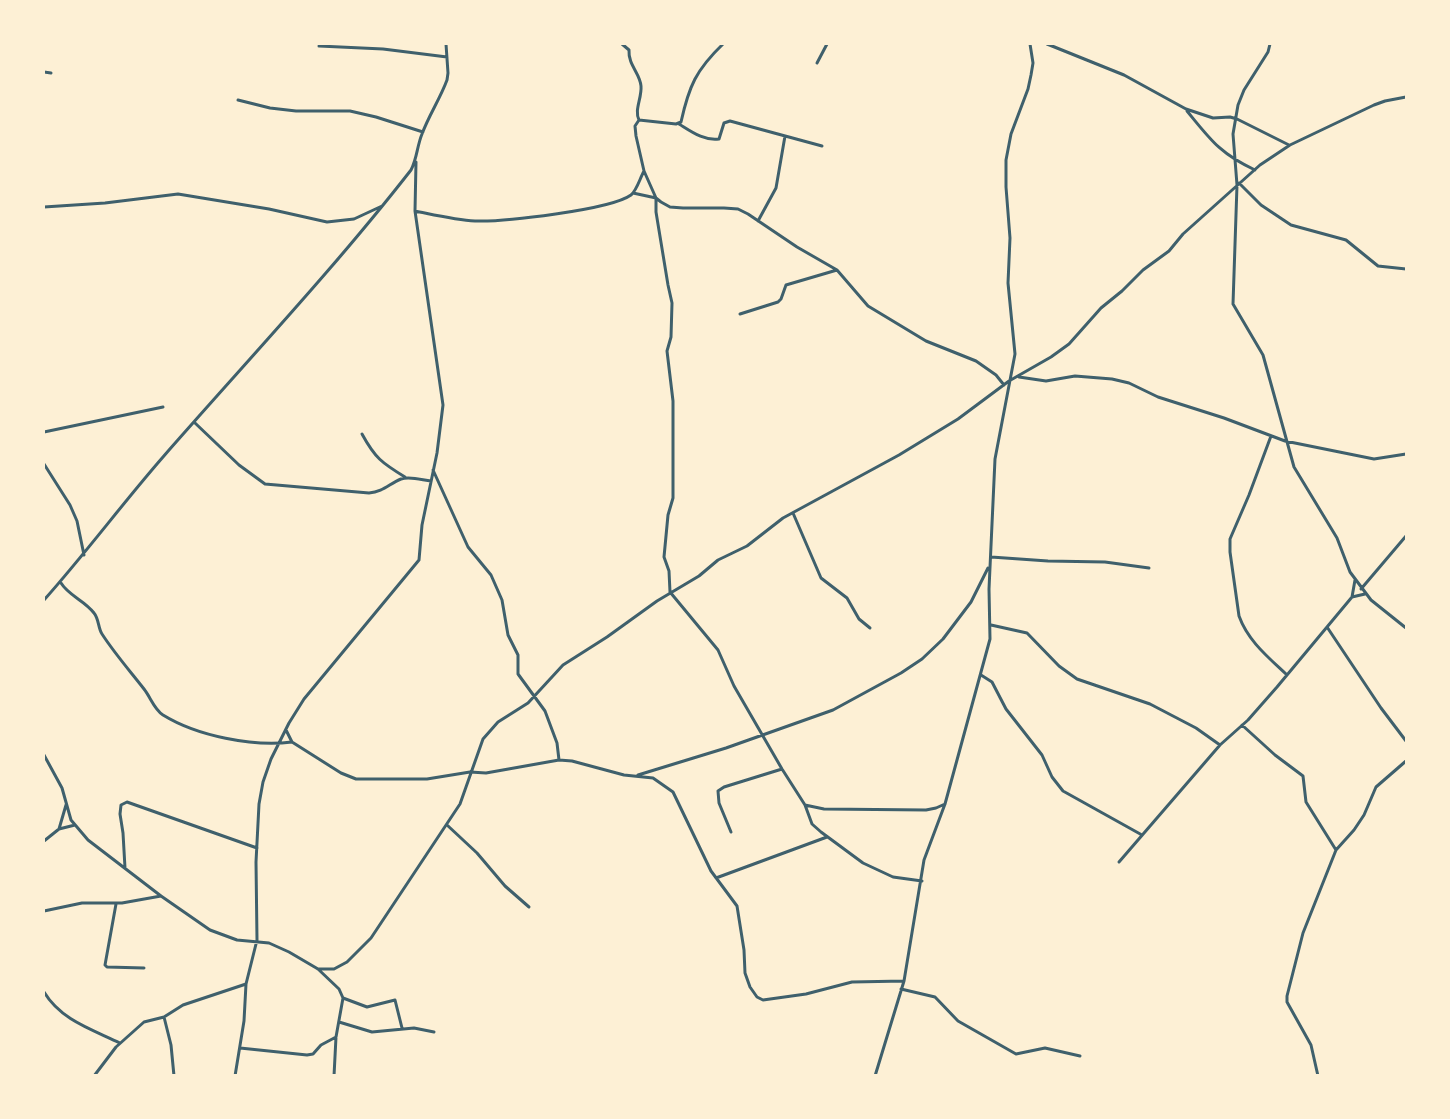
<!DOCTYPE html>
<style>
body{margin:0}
#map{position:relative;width:1450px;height:1119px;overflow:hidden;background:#fdf0d5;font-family:Roboto,sans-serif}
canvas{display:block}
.frame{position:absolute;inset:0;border:45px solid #fdf0d5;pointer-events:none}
</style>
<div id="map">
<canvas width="1450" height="1119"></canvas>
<div class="frame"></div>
</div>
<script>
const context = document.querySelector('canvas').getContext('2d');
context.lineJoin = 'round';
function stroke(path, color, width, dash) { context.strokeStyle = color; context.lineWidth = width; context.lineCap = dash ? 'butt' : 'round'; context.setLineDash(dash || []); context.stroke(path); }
const minor = new Path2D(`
 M622,44L629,50C628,65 640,73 641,86C642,98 634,110 639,120L635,126L636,136L644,171L656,198L661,202L670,207L683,208H724L738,209L748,214L797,247L837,270L868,306L926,341L976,361L996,375L1004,385
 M1047,44L1124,75L1186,109L1213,118L1230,117L1237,119L1289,145
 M1270,44L1268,52L1244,90L1238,105L1233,134L1237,185L1233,304L1263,355L1294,467L1337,538L1350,572L1371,600L1406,628
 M319,46L383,49L447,57
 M817,63L827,44
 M44,72L51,73
 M238,100L270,108L296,111H350L376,117L423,132
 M1187,111C1210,139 1220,154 1255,170
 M639,120L676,124L681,122C689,86 696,70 723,44
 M679,124C692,132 704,141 719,139L724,123L730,121L822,146
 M1239,183L1261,205L1291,225L1346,240L1378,266L1406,269
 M633,193L656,198V212L668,285L672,303L671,337L667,351L673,401V498L668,515L664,557L669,571L670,592L718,650L734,686L782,769L805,805L812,824L821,832L863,863L893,877L922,881
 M44,207L105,203L178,194L269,209L327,222L354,219L382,206
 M415,211C435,215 456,220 475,221C503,222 610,210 631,195C637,190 640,178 644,171
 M758,221L776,188L785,136
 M740,314L778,302L781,299L786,285L837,270
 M1019,377L1046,381L1075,376L1112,379L1129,383L1158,397L1224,418L1285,441L1374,459L1406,454
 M195,423L239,465L265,484L369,493C383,492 389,484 401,479C410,476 422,480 431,481
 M44,432L163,407
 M362,434C375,458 382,463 405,477
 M1271,436L1249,495L1230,539V552L1239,616C1248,641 1268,657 1287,675
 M44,464L70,505L77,521L84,555
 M433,470L468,547L491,575L502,600L508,635L518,655V674L545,711L557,743L559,760
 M793,513L821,578L847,598L859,619L870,628
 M991,557L1048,561L1105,562L1149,568
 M61,583C69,596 84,600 94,613C99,619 98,628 102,634C115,654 130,671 144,689C151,698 154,709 163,715C197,736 253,747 292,742
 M1361,589L1406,536
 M1352,597L1365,594
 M44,600C85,554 122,504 163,457C246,362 333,270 411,170C417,159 417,146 422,134C429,115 440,99 447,80L448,73L446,44
 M991,625L1027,633L1059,666L1077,679L1150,704L1196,728L1220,745
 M1327,627L1381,708L1406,741
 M981,675L992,682L1006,709L1042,755L1052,777L1063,791L1142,835
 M1242,725L1275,755L1303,776L1306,802L1336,850
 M286,730L292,742L341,773L356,779H427L470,772L486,773L559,760L572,761L624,775L653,778L673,792L711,871L737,906L744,950L745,973L750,987L757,997L763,1000L806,994L852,982L904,981
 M44,755L62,788L71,820L88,840L161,896L210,930L237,940L269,943L289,952L318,969L339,989L343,998L336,1037L334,1076
 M638,775L726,748L833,710L901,673L922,659L943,639L971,602L988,568
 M805,805L824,809L926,810L936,808L945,804
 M447,825L477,853L505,886L529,907
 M59,829L66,805
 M731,832L719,803L718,791L724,787L782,769
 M44,841L59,829L75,825
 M1119,862L1220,745L1248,720L1277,687L1352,597L1355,580
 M125,868L123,833L120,814L121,805L127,802L257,848
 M716,878L827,837
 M116,904L105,965L107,967L144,968
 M44,911L82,903H122L161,896
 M318,969H334L347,962L371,938L460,804L483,739L498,722L528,703L563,665L607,637L657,601L699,576L718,560L747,546L783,518L899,455L958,419L1009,381L1051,357L1069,344L1101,308L1122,291L1143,270L1169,251L1183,234L1260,165L1290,145L1374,105L1385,101L1406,97
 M901,989L935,997L958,1021L1016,1054L1045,1048L1080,1056
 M44,992C61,1020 91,1029 120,1043
 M343,998L367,1007L395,1000L402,1028
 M164,1017L171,1045L174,1076
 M339,1022L372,1032L414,1028L434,1032
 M240,1048L307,1055L313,1054L321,1045L336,1037
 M94,1076L116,1047L144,1022L164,1017L183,1005L246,984
 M235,1076L244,1021L246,984L257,940L256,862L259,804L263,782L271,759L289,723L304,699L419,560L422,525L437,453L443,405L415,211L416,162
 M875,1076L904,981L924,860L945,804L990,639L989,589L995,459L1015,354L1008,283L1010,238L1006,187V160L1011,134L1028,89L1031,75L1033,63L1030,44
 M1318,1076L1311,1045L1287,1002V996L1303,933L1336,850L1354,830L1364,815L1376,787L1406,761`);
stroke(minor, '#3f606c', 3);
</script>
